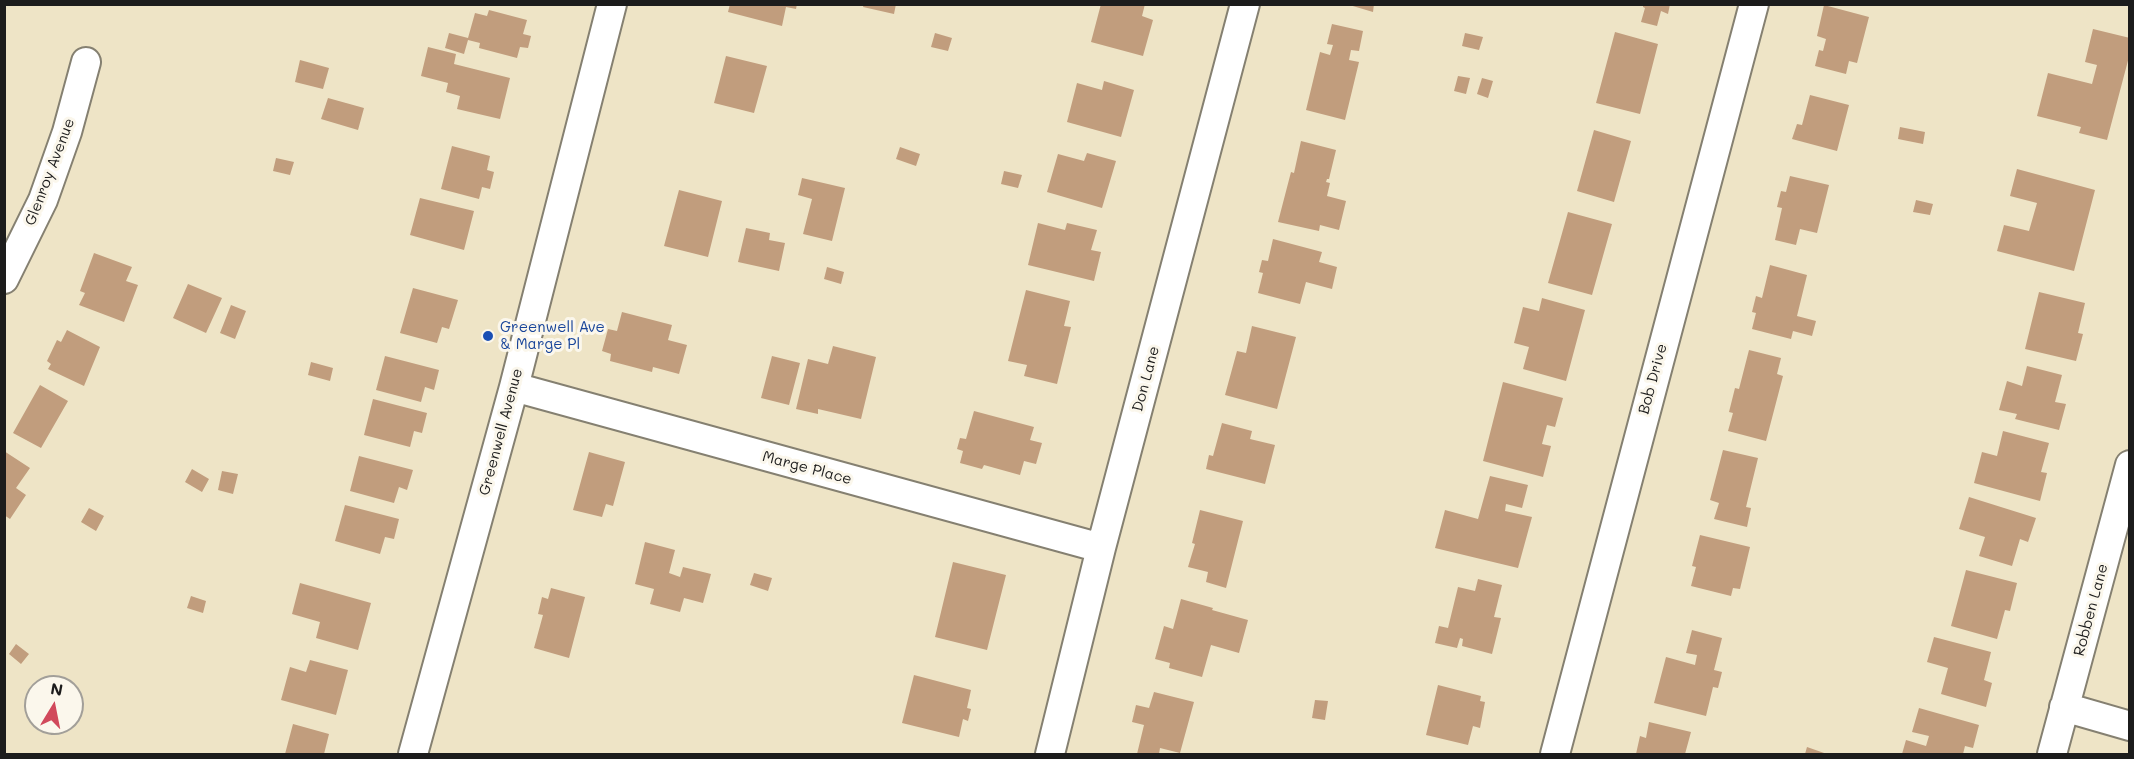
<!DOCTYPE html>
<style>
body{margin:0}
#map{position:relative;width:2134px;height:759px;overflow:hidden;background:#eee4c6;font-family:Mali,sans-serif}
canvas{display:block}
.frame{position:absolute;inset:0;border:6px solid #1c1c1c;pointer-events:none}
.north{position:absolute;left:24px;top:675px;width:60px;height:60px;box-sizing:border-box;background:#fbf7ec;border:2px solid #a29f99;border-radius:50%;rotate:10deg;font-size:16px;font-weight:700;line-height:24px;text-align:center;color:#1c1c1c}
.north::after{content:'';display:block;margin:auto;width:21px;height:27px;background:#d1495b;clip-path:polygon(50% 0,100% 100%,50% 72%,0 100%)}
</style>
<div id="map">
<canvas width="2134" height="759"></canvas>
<div class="frame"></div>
<div class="north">N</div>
</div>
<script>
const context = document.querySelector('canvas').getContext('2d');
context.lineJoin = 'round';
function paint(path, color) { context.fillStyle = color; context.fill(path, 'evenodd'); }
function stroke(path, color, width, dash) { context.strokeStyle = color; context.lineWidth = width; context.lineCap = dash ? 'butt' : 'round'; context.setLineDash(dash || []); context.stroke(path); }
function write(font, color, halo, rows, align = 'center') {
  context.font = font + ' Mali,sans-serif'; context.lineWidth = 6; context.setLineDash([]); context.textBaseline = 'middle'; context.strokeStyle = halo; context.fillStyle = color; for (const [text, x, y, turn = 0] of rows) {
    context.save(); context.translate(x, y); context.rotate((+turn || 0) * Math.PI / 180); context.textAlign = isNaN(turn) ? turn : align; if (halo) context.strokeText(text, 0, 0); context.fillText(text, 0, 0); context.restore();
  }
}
const building = new Path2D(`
 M730,4H797L796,9L786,7L782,26L728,12Z
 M864,4H896L894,14L863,7Z
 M1101,4H1145L1142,16L1153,20L1143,56L1091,42Z
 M1346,4H1374L1373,12Z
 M1643,4H1670L1668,14L1661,11L1657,26L1641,22L1645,8L1643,7Z
 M1824,5L1869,17L1857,63L1849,61L1846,74L1815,66L1819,50L1823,51L1826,39L1817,36Z
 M489,10L527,20L523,34L531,36L528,48L520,47L517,58L479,48L480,43L468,40L464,54L445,48L449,33L468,38L475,13L487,16Z
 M1332,24L1363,31L1359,51L1351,50L1349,60L1359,62L1345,120L1306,110L1320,52L1330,55L1333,45L1327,44Z
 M2093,29L2130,38V53L2107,140L2079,133L2081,127L2037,116L2048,73L2092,84L2097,65L2085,62Z
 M1615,32L1658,44L1640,114L1596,103Z
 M935,33L952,38L948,51L931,47Z
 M1465,33L1483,37L1479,50L1462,46Z
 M428,47L456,54L454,64L510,78L500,119L457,109L460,96L446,92L448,83L421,76Z
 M726,56L767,66L754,113L714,103Z
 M300,60L329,68L323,89L295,82Z
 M1458,76L1470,78L1466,94L1454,91Z
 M1482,78L1493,81L1488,98L1477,94Z
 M1104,81L1134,90L1121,137L1067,122L1077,83L1102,90Z
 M1810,95L1849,105L1837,151L1792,139L1797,124L1802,125Z
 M328,98L364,108L358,130L321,119Z
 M1900,127L1925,132L1923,144L1898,139Z
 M1594,130L1631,141L1614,202L1577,191Z
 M1301,141L1336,150L1329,179H1327L1326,182L1330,183L1327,196L1346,201L1339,230L1320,225L1319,231L1278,222L1291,172L1294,173Z
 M452,146L490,156L487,170L494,172L490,189L482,187L479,199L441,189Z
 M900,147L920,154L916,166L896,159Z
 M1087,153L1116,161L1102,208L1047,192L1058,154L1084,161Z
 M276,158L294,162L290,175L273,171Z
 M2017,169L2095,190L2074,271L1997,251L2004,225L2029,231L2037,203L2010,196Z
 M1004,171L1022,175L1018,188L1001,184Z
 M1790,176L1829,185L1817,233L1800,229L1796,245L1775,240L1782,208L1777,207L1781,191L1786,192Z
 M802,178L845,188L832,241L803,234L812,199L798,195Z
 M679,190L722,201L708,257L664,246Z
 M420,198L474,211L464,250L410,235Z
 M1916,200L1933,204L1930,215L1913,212Z
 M1568,212L1612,224L1592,295L1548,283Z
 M1038,223L1065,230L1067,223L1097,230L1091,250L1101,252L1094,281L1028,265Z
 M746,228L770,233L769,240L785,243L779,271L738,262Z
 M1273,239L1322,252L1319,262L1337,267L1332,289L1306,282L1300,304L1258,293L1263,273L1259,272L1262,260L1268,261Z
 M94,253L132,267L126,281L138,285L124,322L79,305L85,293L80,291Z
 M1770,265L1807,275L1797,316L1816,321L1812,336L1793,331L1791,339L1752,329L1756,313L1752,312L1756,296L1762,298Z
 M827,267L844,272L841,284L824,279Z
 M188,284L222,298L206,333L173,318Z
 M413,288L458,300L449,329L442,327L437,343L400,333Z
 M1026,290L1070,301L1064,326L1071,327L1057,384L1024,376L1027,365L1008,361Z
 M2039,292L2085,303L2078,333L2083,334L2076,361L2025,349Z
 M1542,298L1585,310L1566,381L1523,369L1529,347L1514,343L1523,307L1539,311Z
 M231,305L246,311L235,339L220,333Z
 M622,312L672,325L668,340L687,345L679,374L653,367L652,372L610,361L611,354L602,351L608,329L617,331Z
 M1252,326L1296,337L1277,409L1225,395L1237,351L1246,353Z
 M67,330L100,347L84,386L48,369L51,364L47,361L57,340L61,342Z
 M833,346L876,357L861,419L818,409V414L796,409L808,359L828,364Z
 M1749,350L1781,358L1777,374L1783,376L1766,441L1728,431L1733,413L1729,412L1735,388L1739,389Z
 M385,356L439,370L434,390L425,387L421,402L376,390Z
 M772,356L800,363L789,405L761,398Z
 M311,362L333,368L330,381L308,375Z
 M2027,366L2062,375L2055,402L2066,404L2059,430L2015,419L2017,414L1999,410L2007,381L2022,386Z
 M1503,382L1563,398L1555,427L1547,425L1542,444L1551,446L1543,477L1483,461Z
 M40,385L68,401L41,448L13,433Z
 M373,399L427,413L422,433L414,431L410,447L364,435Z
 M974,411L1034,427L1030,440L1042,443L1036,464L1024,461L1020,475L984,465L982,469L960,463L963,451L957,449L960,438L966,439Z
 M1222,423L1252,431L1250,439L1275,445L1265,484L1206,469L1209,455L1213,456Z
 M2003,431L2049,443L2041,472L2047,473L2040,501L1974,483L1982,452L1997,456Z
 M1723,450L1758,458L1746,507L1751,508L1747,527L1714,519L1719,503L1710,500Z
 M4,451L30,468L16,488L26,495L10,519L4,515Z
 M589,452L625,462L613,506L606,504L602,517L573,510Z
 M359,456L413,470L407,490L399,487L394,503L350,491Z
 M192,469L209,479L202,492L185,482Z
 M222,471L238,474L233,494L218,490Z
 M1490,476L1528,485L1522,508L1506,504L1505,511L1532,517L1518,568L1435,548L1445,510L1478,519Z
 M1969,497L2036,518L2028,542L2020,539L2012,566L1979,556L1985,537L1959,529Z
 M345,505L399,519L394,539L385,537L380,554L335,541Z
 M89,508L104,516L96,531L81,522Z
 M1200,510L1243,521L1226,588L1206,582L1208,572L1188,567L1195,544L1192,543Z
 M1700,535L1750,547L1740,589L1733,588L1731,596L1691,586L1696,567L1692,566Z
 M645,542L675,550L669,573L680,577L683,567L711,574L703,603L684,598L680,612L650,604L654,589L635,584Z
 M953,562L1006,575L987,650L935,637Z
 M1966,570L2017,583L2010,611L2005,610L1997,639L1951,626Z
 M754,573L772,578L768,591L750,585Z
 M1478,579L1502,585L1494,617L1501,618L1492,654L1462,646L1463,639L1460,638L1457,648L1435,643L1439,626L1448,628L1458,587L1475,591Z
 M300,583L371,603L358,650L316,638L320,622L292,614Z
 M551,588L585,597L569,658L534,648L543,615L538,614L542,597L548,599Z
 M191,596L206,601L203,613L187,608Z
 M1181,599L1213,608L1212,610L1248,620L1239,653L1211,645L1202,677L1169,668L1170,663L1155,659L1164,626L1173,629Z
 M1692,630L1722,638L1714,670L1722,672L1718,688L1713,687L1706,716L1654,703L1666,657L1695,665L1697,655L1686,653Z
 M1934,637L1991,652L1984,680L1992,683L1986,707L1941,694L1948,668L1927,662Z
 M16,644L29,654L21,664L9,654Z
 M310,660L348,670L336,715L281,700L290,667L306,672Z
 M914,675L971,690L967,708L971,709L968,721L963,719L959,737L902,723Z
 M1438,685L1481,696L1480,701L1485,702L1480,728L1473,726L1468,745L1426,735Z
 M1154,692L1194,702L1180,753L1160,748L1159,754H1137L1144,725L1132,722L1136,705L1149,708Z
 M1315,700L1328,701L1325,720L1312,718Z
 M1919,708L1979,725L1973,748L1965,746L1963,754H1902L1906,740L1926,746L1929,736L1912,732Z
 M1649,722L1691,732L1685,754H1636L1640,736L1646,738Z
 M293,724L329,734L324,754H285Z
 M1807,747L1827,754H1805Z`);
const street = new Path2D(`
 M4,279L43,200L67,132L86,62
 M514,387L1101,548
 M2064,707L2130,726
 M413,754L514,387L612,4
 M1050,754L1101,548L1245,4
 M1555,754L1754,4
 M2052,754L2130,465`);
const markers = [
 [488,336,6,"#1a4fb4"]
];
const streetNames = [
 ["Glenroy Avenue",50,172,-69],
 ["Don Lane",1146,379,-75],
 ["Bob Drive",1653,379,-75],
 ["Greenwell Avenue",501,432,-75],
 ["Marge Place",807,468,15],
 ["Robben Lane",2091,610,-75]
];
const transitNames = [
 ["Greenwell Ave",500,327],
 ["& Marge Pl",500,344]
];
paint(building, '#c19d7d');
stroke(street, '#858071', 32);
stroke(street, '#fff', 28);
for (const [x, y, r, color] of markers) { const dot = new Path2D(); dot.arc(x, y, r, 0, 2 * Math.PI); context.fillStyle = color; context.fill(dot); stroke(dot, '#fbf7ec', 2); }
write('15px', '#1c1c1c', '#fbf7ec', streetNames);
write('15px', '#164399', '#fbf7ec', transitNames, 'left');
</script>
